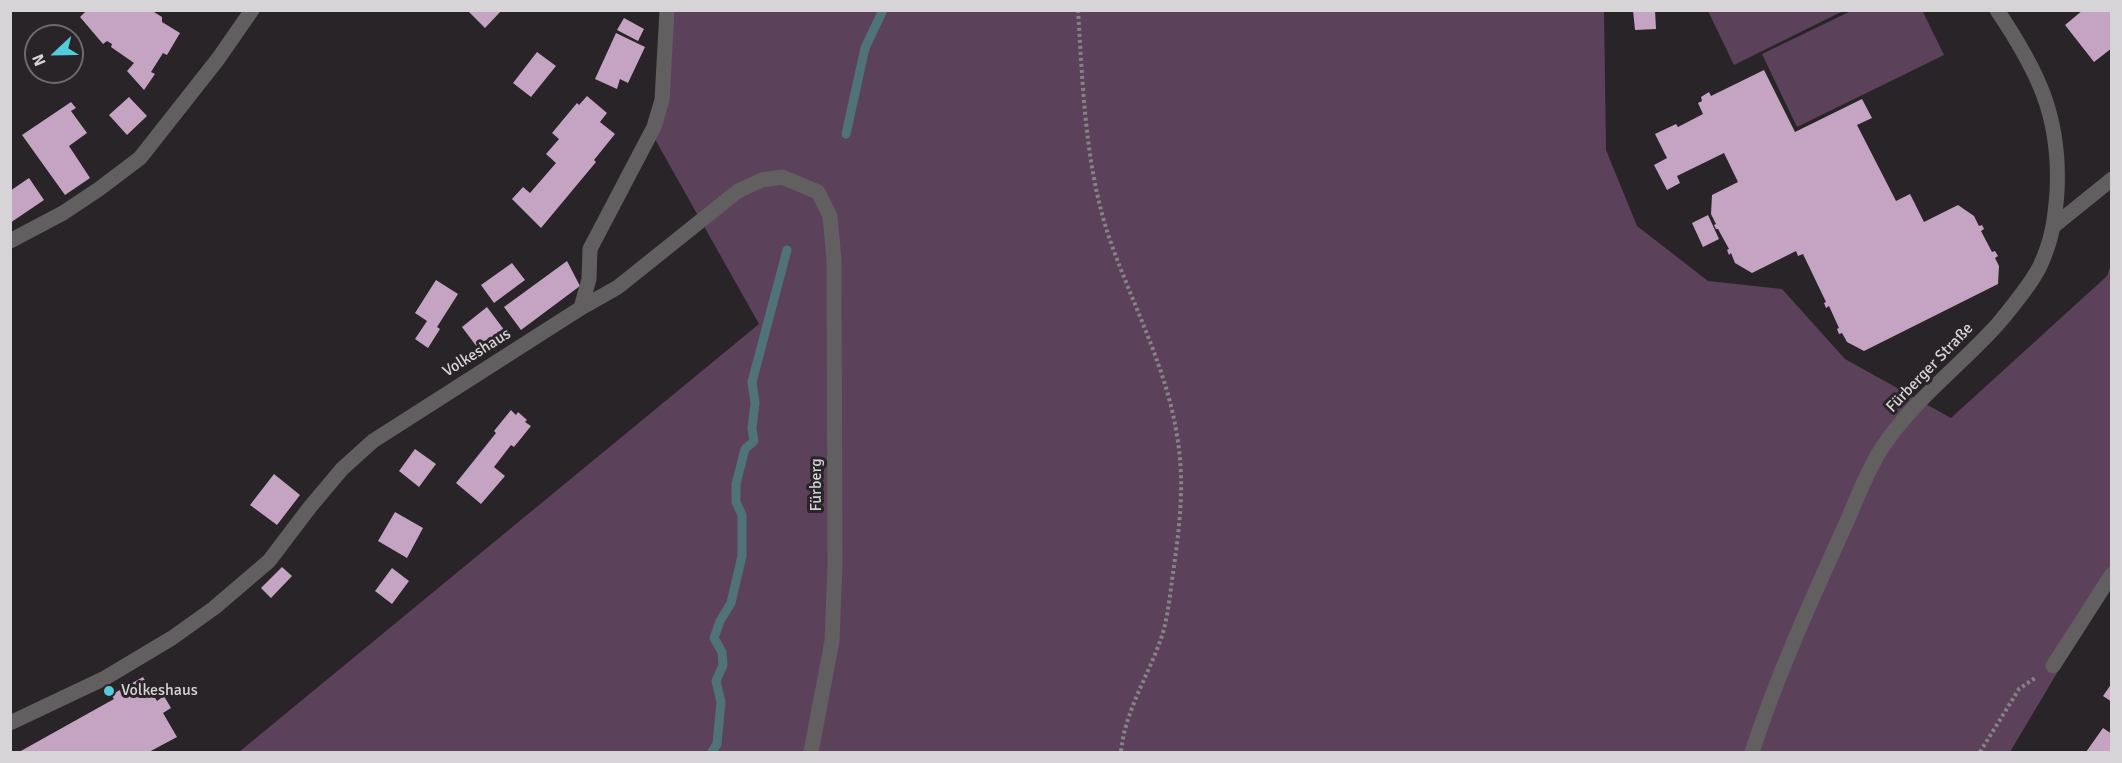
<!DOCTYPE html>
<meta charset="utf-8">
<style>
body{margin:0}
#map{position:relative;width:2122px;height:763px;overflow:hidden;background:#292428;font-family:Signika,sans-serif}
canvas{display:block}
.frame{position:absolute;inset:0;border:12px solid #d7d4d7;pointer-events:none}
.north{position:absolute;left:24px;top:24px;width:60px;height:60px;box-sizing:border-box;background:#292428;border:2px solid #6f6a6e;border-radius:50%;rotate:248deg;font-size:16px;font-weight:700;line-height:24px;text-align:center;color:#d7d4d7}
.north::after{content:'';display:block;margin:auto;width:21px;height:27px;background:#53cbdb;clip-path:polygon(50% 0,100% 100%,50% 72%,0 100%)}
</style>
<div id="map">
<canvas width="2122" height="763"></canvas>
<div class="frame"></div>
<div class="north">N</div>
</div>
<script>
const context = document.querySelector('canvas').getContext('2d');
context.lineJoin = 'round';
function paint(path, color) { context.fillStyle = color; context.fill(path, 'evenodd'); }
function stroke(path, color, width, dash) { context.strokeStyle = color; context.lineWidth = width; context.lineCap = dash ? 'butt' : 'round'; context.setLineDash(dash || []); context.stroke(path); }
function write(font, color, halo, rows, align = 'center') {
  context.font = font + ' Signika,sans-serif'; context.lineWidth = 6; context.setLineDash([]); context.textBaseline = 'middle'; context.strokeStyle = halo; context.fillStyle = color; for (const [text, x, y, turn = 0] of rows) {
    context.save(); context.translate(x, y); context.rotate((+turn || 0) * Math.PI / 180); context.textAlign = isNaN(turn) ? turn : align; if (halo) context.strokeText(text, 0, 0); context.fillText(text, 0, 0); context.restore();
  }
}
const green = new Path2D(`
 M1922,10L1944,55L1797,127L1762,54L1851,11Z
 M666,11H1604L1606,150L1637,226L1708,281L1782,289L1845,359L1951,418L2107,276L2111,264V582L2010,752H239L759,324L656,141Z
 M1708,11H1843L1734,65Z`);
const stream = new Path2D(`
 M846,134L865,48L883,10
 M712,752L717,744L721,702L716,681L723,665L722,652L714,638L720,621L731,603L742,556V515L736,502V484L745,449L754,441L752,428L755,403L752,382L787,250`);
const building = new Path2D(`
 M87,10H155L154,12L162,17V22L180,33L167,55L163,53L151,72L155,74L144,90L127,71L134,63L111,47L112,44L107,41L103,44L80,17Z
 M467,10H502L485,28Z
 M1633,10H1655L1656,29L1635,30Z
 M2083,10H2112V48L2094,62L2065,25Z
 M624,18L644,29L638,41L617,30Z
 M616,33L645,47L628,83L620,79L617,89L595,79Z
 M537,52L556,66L531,97L513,83Z
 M1764,70L1795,132L1862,99L1872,118L1857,125L1896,201L1910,194L1924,222L1958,205L1974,216L1979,226L1982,225L1984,229L1981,231L1992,252L1995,251L1998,256L1995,258L1999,266L1998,284L1864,351L1847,342L1842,333L1839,334L1837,329L1839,328L1829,306L1826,308L1824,303L1826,302L1803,254L1798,256L1796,251L1752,273L1735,263L1731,253L1729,255L1727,250L1729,249L1718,229H1716L1714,225L1716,224L1711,214L1712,195L1738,182L1724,153L1677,176L1680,183L1667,190L1654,165L1667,158L1655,134L1676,124L1678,127L1703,114L1698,103L1702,101L1701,97L1709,92L1711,96Z
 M587,96L607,113L600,122L615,134L594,160L596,162L541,228L512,199L523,187L530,193L556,163L546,154L559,139L552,133L577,103L579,105Z
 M129,97L147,116L127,135L109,115Z
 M71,102L76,108L71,111L87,133L69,146L90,178L65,195L22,135Z
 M29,178L44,200L10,223V191Z
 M1708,215L1719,239L1703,247L1692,223Z
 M567,261L580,286L521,330L504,307Z
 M512,263L525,280L494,303L481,285Z
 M436,280L458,294L437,327L440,329L428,348L415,339L427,321L415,313Z
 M487,307L505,331L480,351L462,327Z
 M511,410L516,415L518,412L527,420L525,422L531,426L514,447L511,445L494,467L505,476L481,504L456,483L496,433L494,431Z
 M415,449L436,464L419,487L399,471Z
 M274,474L300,495L277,525L250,505Z
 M395,512L423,528L407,558L378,541Z
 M282,567L292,576L271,598L261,588Z
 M392,568L409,581L392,604L375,591Z
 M143,677L157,701L164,696L171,708L163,713L177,737L149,752H19L114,699L111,695Z
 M2112,683V702L2103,696Z
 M2103,728L2112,734V752H2086Z`);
const path = new Path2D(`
 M1078,10C1083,88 1085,169 1111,243C1140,324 1178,388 1181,476C1182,510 1177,546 1172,580C1170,596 1168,613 1164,629C1152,671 1125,708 1121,752
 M1980,752L2019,689L2035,678`);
const minor = new Path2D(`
 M2055,225L2112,179
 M10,241L63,213L99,189L140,158L218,59L252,10
 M581,308L589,279L590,249L654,127L662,100L667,10
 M2053,666L2112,574
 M10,723L105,678L172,638L214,608L269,561L310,507L342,469L373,441L581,308L618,287L738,191L762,180L782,177L818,192L830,216L834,260L835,565L832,641L811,752
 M1752,752C1777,676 1810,603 1843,530C1855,504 1865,475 1880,451C1910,403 1959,367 1997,325C2008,312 2033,281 2040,266C2052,240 2055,220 2057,192C2061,117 2038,71 1997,10`);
const markers = [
 [109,691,6,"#53cbdb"]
];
const streetNames = [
 ["Volkeshaus",477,353,-32],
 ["Fürberger Straße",1930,368,-46],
 ["Fürberg",817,485,-90]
];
const poiNames = [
 ["Volkeshaus",121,691]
];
paint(green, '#5c415a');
stroke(stream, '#4f7378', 9);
paint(building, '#c4a4c2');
stroke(path, '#868286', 4, [3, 3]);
stroke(minor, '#625f61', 15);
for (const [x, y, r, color] of markers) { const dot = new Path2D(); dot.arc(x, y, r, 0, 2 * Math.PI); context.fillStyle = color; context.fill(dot); stroke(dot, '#292428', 2); }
write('16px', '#d7d4d7', '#292428', streetNames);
write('16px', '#d7d4d7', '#292428', poiNames, 'left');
</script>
